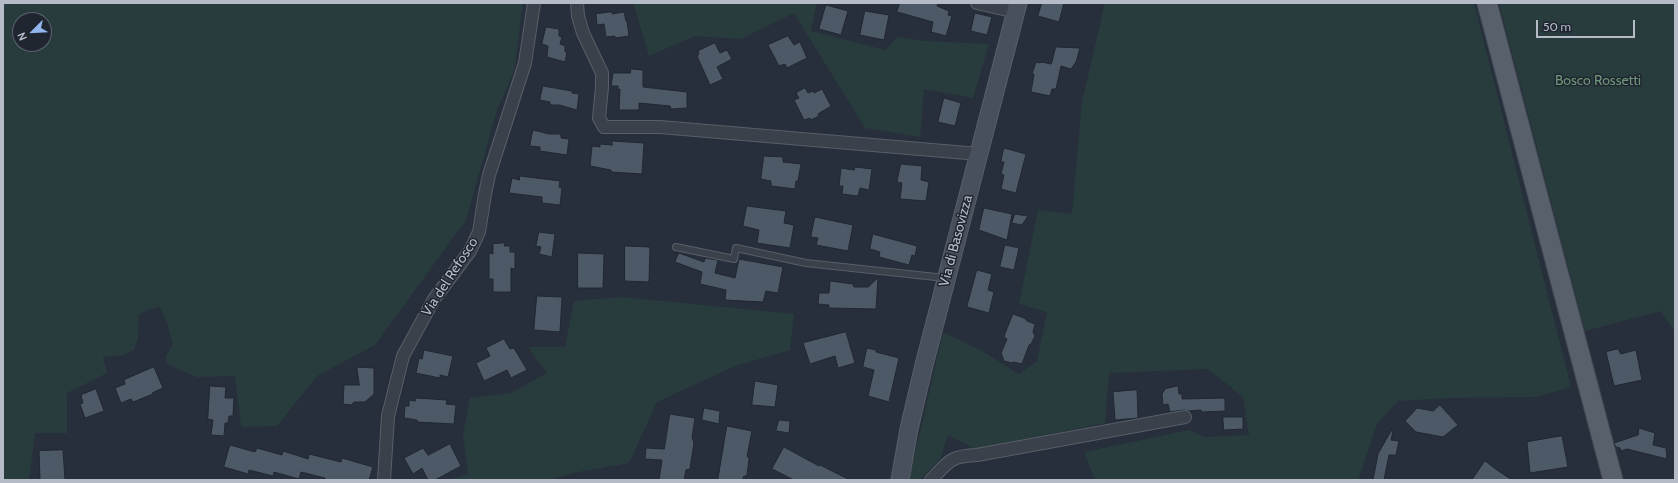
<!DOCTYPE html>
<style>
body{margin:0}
#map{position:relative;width:1678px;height:483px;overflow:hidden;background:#262f3b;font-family:Cabin,sans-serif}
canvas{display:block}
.frame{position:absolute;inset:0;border:4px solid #b5bcc7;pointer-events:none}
.north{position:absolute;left:12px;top:12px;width:40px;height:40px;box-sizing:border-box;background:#1f2630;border:1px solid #5b626c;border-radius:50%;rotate:246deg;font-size:11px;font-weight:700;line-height:16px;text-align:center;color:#b5bcc7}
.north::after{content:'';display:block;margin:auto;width:14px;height:18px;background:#93b6ee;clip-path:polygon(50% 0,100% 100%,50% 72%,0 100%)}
.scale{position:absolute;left:1536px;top:20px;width:99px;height:18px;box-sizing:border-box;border:2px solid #b5bcc7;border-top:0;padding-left:5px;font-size:12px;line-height:14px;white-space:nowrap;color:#b5bcc7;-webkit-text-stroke:3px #1f2630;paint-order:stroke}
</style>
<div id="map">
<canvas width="1678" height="483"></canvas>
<div class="frame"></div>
<div class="north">N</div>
<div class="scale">50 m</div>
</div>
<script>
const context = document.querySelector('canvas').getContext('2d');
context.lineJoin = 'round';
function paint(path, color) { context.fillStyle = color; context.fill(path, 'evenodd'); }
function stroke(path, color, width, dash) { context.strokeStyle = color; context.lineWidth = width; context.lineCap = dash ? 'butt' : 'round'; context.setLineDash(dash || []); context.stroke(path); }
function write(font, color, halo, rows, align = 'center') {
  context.font = font + ' Cabin,sans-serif'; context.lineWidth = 3; context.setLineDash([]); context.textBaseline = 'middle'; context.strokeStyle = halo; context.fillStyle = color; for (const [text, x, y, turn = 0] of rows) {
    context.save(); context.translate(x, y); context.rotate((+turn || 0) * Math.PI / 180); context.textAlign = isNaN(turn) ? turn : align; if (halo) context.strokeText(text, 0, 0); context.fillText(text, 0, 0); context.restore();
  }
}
const green = new Path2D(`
 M3,3H523L514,71L497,110L466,220L375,345L317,376L277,426L241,427L235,376L197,377L167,364L166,356L173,344L167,323L160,307L148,310L139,315L138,338L134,350L123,355L103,357L107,373L67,393V433H35L29,480H3ZM20,20H44V44H20Z
 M635,3H817L811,31L885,50L898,37L925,41L989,44L973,98L924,89L920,137L865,128L794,13L741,39L695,36L649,56L634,5Z
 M1105,3H1474L1571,387L1536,397L1449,398L1398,401L1377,424L1358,480H1095L1084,452L1189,430L1204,437L1249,435L1243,397L1208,369L1109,373L1105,423L975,449L948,435L940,459L920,480H909L943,332L982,351L1019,374L1037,361L1047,312L1019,304L1038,210L1072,214L1082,102Z
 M1499,3H1675V332L1661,311L1585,331Z
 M622,297L794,314L790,350L735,366L657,402L629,463L573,473L550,480H448L468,474L463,434L470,398L511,393L547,373L528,347H565L574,301Z`);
const building = new Path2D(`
 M900,3H938L937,6L949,11L948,15L952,16L946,36L931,32L933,22L897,12Z
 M1042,3H1064L1059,22L1038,16Z
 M826,5L848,11L841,35L819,29Z
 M865,11L889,15L884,40L860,35Z
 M612,12V14L624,12L626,21H627L629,36L615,38V36L606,37L604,24L597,25L596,14Z
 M975,13L992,17L987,35L971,31Z
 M546,27L559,29V36L562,37L560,44L565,46V52H567L565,62L547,57L548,46L542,44Z
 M788,36L794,45L800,42L807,58L787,68L785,64L779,66L768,45Z
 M715,43L720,53L727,50L732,59L717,67L723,79L710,85L697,56L699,54L698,51Z
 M1056,47L1080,48L1076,62L1071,69L1061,66L1056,89H1052L1050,96L1031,92L1034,74H1032L1036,62L1040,63L1041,62L1051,64Z
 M631,69L643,70V87L687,92V108L671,109L670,106L639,103V110H619L620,89L618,90V86H611L613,73H630Z
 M543,86L572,91V93L579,94L577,110L559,105H550V102L540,100Z
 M805,88L808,93L813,91L814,93L822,89L831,106L818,114L819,116L811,120L810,118L804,120L794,100L799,98L796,93Z
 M944,98L961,103L955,126L938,122Z
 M533,130L549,134H561V138L569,139L567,155L540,151V147L530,146Z
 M612,141L644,143L642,174L611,172V170L590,166L592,146L600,147V144L612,145Z
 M1004,148L1026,154L1016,193L1001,189L1004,175L1001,174L1004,162H1001Z
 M764,156L783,157V162L801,164L798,181H796L795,189L771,186V181L761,179Z
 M901,164L922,166L921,180L929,182L926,201L900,199L902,183L897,182Z
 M855,167L872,169L869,190L860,188L858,196L842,194L843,186H839L841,168L854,170Z
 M520,176L560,181L559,187L562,188L560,205L542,203V197L509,193L512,178L519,180Z
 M747,206L786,211L784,223L794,225L790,248L757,243L759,230L743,226Z
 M984,208L1012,214L1007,240L979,230Z
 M1015,214L1028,216L1022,225L1012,223Z
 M815,217L853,225L848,251L816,245L818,238L811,237Z
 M539,232L555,234L552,257L539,254L541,247L536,246Z
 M873,234L917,246L915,256L912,255L909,265L879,257L880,252L870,249Z
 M505,243L504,246H510V252H515V269L511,268V292H493V279H489V253L493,254V244Z
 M1005,245L1019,248L1014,270L1000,267Z
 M625,246L650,247L649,282L625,281Z
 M578,253L604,254L603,288H578Z
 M679,253L704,262L705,258L718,260L715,273L735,278L739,259L783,267L778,293L766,291L763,302L725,300L726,290L700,284L702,272L675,262Z
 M977,270L992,274L988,290L994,292L989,313L967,307Z
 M878,278L876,309L829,308V305L818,304L819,293H829L830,281L853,284L854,287H868Z
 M537,296L562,297L560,332L534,330Z
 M1013,314L1024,318L1027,321L1035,324L1033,332L1035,336L1031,344L1029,345L1022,364L1013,362L1012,363L1004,361L1001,353L1007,339L1004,337Z
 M846,332L855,363L838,368L835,356L810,364L803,343Z
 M504,339L510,349L514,348L527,370L511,378L507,370L484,381L476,363L490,356L486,348Z
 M867,348L876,350V352L899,358L889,402L868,396L874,370L863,367Z
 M1618,349L1621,354L1636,350L1642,380L1614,386L1606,352Z
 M424,350L453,356L448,377L440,375V378L416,373L419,358L422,359Z
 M154,367L163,388L152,393L153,394L133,402L131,399L121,403L115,388L125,384L124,380Z
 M357,367L374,368V394L365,402H354L351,405L343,404L344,385H359Z
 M755,381L778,385L775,407L752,405Z
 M210,386L226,387L225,398H234L233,416H229L228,423H225L224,436L211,435L213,420L208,419Z
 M1178,386L1179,394H1182V399L1225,398V411L1201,412V410L1189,411L1184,410L1170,412L1168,404L1163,405L1162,394L1165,389Z
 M96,389L104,411L85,418L80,404L83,403L81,395Z
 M1137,390L1138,418L1115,420L1113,392Z
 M416,398L447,400L446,404L456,405L454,424L417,422V420L404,418L405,406H409V400L415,401Z
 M1440,405L1458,425L1443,437L1416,432L1405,421L1417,408L1433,411Z
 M704,408L720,411L719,424L702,420Z
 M670,414L695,418L692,438L694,442L690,469L686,470L684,480H659L662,460L645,459L646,448L664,449Z
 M1223,417H1243V429L1224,430Z
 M779,420L790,421L789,433L776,431Z
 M727,426L752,431L747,456L749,459L747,475L743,477V480H718Z
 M1639,428L1655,433L1653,445L1666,448L1667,459L1627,449L1621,451L1620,448L1616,447L1614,443L1638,435Z
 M1392,430L1393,431L1391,440L1399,441L1396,455H1389L1384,480H1373L1378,454Z
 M1562,436L1568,467L1530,473L1527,442Z
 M450,444L461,466L435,480H428L422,468L413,474L404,458L423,448L428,455Z
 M230,445L255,452L257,448L282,455L283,451L308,459L309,454L341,462L342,458L373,467L369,480H325V478L301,472L299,479L274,472L273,476L249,470L248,474L224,467Z
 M784,447L819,466L820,465L850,480H794L772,469Z
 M63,450L65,480H40L39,451Z
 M1485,461L1497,470L1512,480H1472Z`);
const lane = new Path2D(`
 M676,247L734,259L736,248L806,263L945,278`);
const street = new Path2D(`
 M577,3L578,16L583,33L602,73V87L599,118L604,127H660L979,154
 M977,3L1016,12
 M384,480L388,416L403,356L434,299L470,251L479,232L485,194L489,175L525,63L534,3
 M931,480C949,461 950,456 977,455L1185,417`);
const secondary = new Path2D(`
 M900,480L909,429L924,365L1018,3`);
const primary = new Path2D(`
 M1487,3L1613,480`);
const parkNames = [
 ["Bosco Rossetti",1598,81]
];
const streetNames = [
 ["Via di Basovizza",956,241,-75],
 ["Via del Refosco",450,277,-57]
];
paint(green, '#293c3d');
paint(building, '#4e5967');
stroke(building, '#212832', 1);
stroke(lane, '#585f69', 8);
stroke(street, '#585f69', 14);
stroke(secondary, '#585f69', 19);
stroke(primary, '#434a54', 21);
stroke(lane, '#3a414b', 6);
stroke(street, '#3a414b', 12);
stroke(secondary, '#48505e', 17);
stroke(primary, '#58606b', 19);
write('14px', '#6f9578', '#1f2630', parkNames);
write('14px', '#b5bcc7', '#1f2630', streetNames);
</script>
